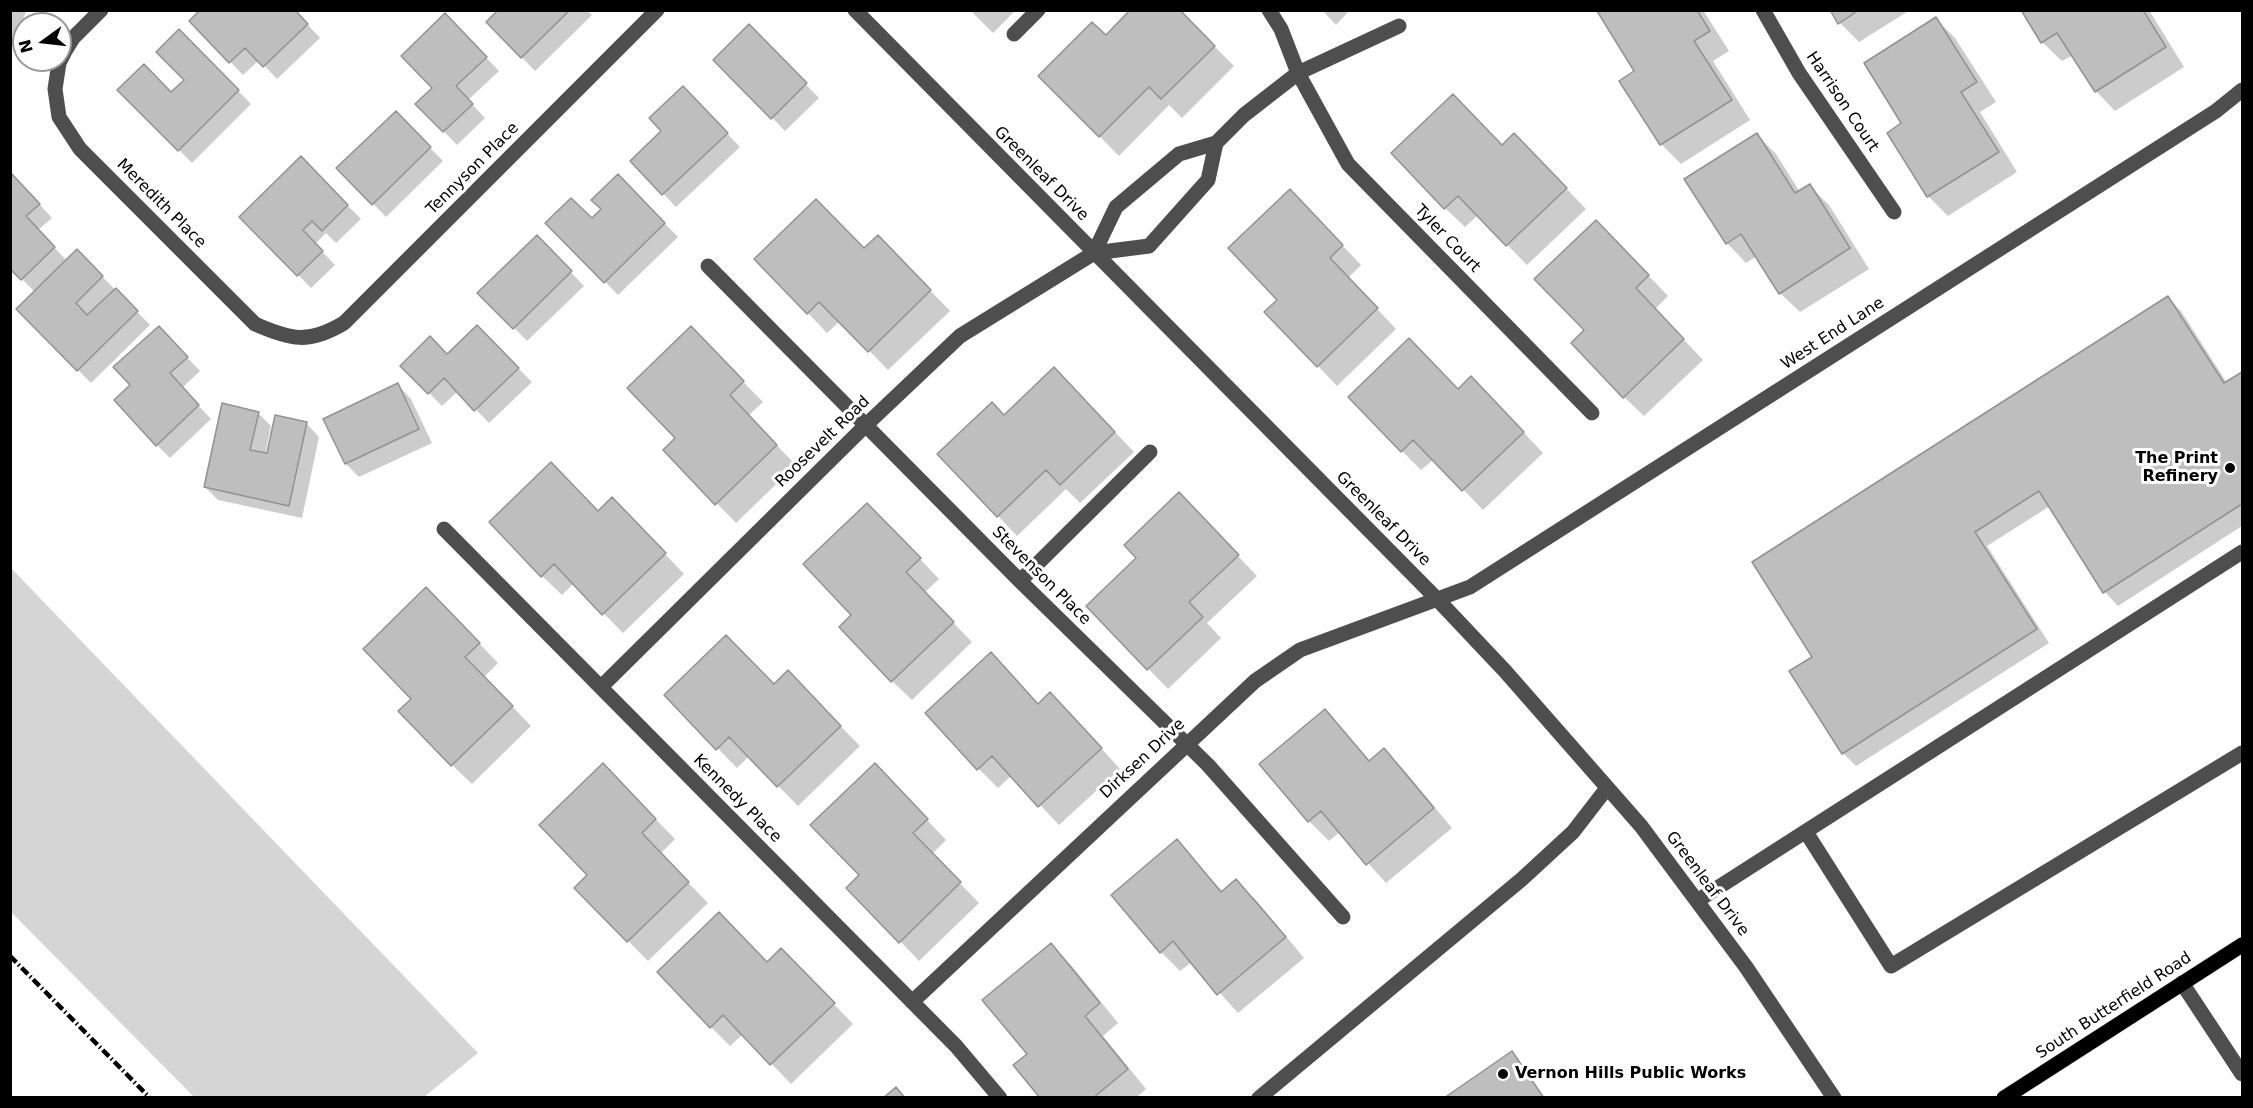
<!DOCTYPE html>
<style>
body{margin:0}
#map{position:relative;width:2253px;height:1108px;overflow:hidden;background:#fff;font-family:"DejaVu Sans",sans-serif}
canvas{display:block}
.frame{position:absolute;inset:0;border:12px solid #000;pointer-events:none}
.north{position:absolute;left:12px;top:12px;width:60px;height:60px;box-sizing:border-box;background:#fff;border:2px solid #999;border-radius:50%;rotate:255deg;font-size:16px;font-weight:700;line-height:24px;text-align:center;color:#000}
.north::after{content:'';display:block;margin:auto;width:21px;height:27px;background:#000;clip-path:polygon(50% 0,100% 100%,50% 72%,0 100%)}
</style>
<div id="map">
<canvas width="2253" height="1108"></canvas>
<div class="frame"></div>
<div class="north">N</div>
</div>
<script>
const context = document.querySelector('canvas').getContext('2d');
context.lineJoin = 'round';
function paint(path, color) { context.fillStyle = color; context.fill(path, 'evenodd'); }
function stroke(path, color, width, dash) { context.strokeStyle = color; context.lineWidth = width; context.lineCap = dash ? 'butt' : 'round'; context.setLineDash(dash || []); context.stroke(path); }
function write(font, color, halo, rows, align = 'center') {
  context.font = font + ' "DejaVu Sans",sans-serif'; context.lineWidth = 6; context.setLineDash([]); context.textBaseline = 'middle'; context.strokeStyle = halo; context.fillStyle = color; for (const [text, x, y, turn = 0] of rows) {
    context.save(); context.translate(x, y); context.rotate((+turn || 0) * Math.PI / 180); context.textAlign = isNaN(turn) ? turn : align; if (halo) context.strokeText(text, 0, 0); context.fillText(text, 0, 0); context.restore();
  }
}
const green = new Path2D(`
 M10,568H11L478,1053L424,1097H194L11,912Z`);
const shadow = new Path2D(`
 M10,10H27L10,48Z
 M294,10L320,38L277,79L259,60L243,75L191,21Z
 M500,10H587L592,15L535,71L488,22Z
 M970,10H1016L993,33Z
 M1178,10L1234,66L1182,118L1169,105L1119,156L1040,76L1106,37Z
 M1322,10H1350L1336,25Z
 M1600,10H1703L1729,51L1713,61L1750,120L1681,164L1661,144L1636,72L1599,12Z
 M1832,10H1910L1859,42L1840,23Z
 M2022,10H2149L2184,67L2115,111L2096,91L2073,55L2062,61L2042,42Z
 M1936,19L1955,38L1996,102L1980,112L2017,172L1948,216L1928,196L1903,123Z
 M749,26L819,98L785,131L716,60Z
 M458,28L499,71L468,100L485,118L457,145L417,104L434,88Z
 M179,31L251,104L192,163L119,90L172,94L186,80Z
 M696,101L740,147L676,207L632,161Z
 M396,113L443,161L386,217L338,168Z
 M1757,135L1776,154L1800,192L1810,186L1829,205L1869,269L1800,312L1780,293L1757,256L1746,263L1727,243Z
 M1502,147L1534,155L1586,209L1527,265L1478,215L1465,227L1445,208Z
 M301,158L361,219L336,243L326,233L315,244L335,265L311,288L241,217Z
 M618,176L678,237L618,295L548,223L592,220L603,209Z
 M21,184L52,218L38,230L67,261L77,251L150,325L91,383L18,309L35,292L22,279Z
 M1309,210L1361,265L1348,278L1396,329L1337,386L1318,366L1279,300Z
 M537,237L584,286L527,341L480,293Z
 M1616,241L1668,296L1655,309L1703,360L1644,416L1624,397L1586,330Z
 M864,250L897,256L950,311L888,370L840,321L827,333L808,313Z
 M2168,298L2181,311L2227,383L2242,373V526L2118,606L2105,592L2050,506L1987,546L2049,643L1856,766L1843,753L1814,657Z
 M477,327L532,382L489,423L458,391L442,406L402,366L447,356Z
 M159,328L200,371L182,388L211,419L170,458L157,445L132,385Z
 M710,348L763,402L748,416L796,465L736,523L665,450L677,438Z
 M398,385L411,399L432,443L359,477L346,464L325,419Z
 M1073,388L1134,452L1080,503L1066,489L1017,536L998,516L1004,416Z
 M1458,391L1491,398L1543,453L1483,510L1434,459L1421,470L1402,451Z
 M258,413L271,426L265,455H268L306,423L319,437L302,518L218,500L205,487Z
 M599,513L632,519L684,574L623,633L574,583L562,595L542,576Z
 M1198,514L1257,576L1207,623L1221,638L1168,689L1088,606Z
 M887,524L939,579L924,593L972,642L912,700L892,681L853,615Z
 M446,609L498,663L484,677L531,726L472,784L452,765L413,699Z
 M774,686L807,692L860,746L798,806L749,756L737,768L666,695Z
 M1039,705L1070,714L1120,769L1059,825L1012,775L998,788L978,768Z
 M1325,711L1371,762L1384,750L1404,770L1452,828L1386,883L1340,832L1329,841L1309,821L1261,764Z
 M622,785L675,839L660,854L708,903L648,961L576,888L589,875Z
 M894,785L946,840L932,854L979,903L919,961L900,941L861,876Z
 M1177,841L1223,892L1236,881L1256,900L1304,958L1238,1013L1192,962L1180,971L1161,952Z
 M1051,945L1071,965L1118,1023L1103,1036L1146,1089L1136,1098H1042L1029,1054Z
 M767,964L801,970L853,1024L791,1084L743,1034L730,1046L711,1027Z`);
const building = new Path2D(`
 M200,10H295L308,24L263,67L245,48L229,63L189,21Z
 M498,10H570L521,58L486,22Z
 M1130,10H1180L1215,46L1161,99L1149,87L1099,137L1038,76L1092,22L1106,35Z
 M1697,10L1710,31L1694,41L1732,100L1660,145L1619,81L1634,71L1597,11Z
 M1830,10H1859L1838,24Z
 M2021,10H2143L2166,47L2095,92L2057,33L2041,43Z
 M445,13L487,57L456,86L473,104L443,132L415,104L432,88L401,56Z
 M1936,17L1977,82L1961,92L1999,152L1927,197L1887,133L1901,123L1864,63Z
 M749,24L807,83L771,119L713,60Z
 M179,29L239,90L178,151L117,90L144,64L171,92L184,80L156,52Z
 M683,86L728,133L662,195L630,161L661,131L649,118Z
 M1453,94L1502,145L1514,133L1567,188L1506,246L1458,196L1444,209L1391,153Z
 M396,111L431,147L372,205L336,168Z
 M1757,133L1795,193L1810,184L1850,248L1779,294L1741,234L1726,244L1684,179Z
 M301,156L348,205L322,231L312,221L303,230L323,251L297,276L239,217Z
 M10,172L40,204L26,216L55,247L21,280L10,269Z
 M618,174L665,223L604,283L545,223L571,198L592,218L601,209L591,200Z
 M1290,189L1343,245L1330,258L1378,308L1317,367L1264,312L1277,300L1228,248Z
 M816,199L864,248L878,235L931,290L868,352L819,302L807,314L754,259Z
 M1596,220L1649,275L1636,288L1684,339L1623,398L1571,343L1584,330L1534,279Z
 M537,235L572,271L513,329L477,293Z
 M77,249L103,276L76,303L87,315L116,288L138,311L77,371L16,309Z
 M2168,296L2224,383L2242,372V504L2103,593L2039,491L1975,532L2037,629L1842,754L1789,671L1812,657L1752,562Z
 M477,325L519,368L474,411L444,378L428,394L400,366L430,336L447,354Z
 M159,326L188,357L170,373L199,405L156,446L114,400L130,385L113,367Z
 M691,326L744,381L730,395L777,445L715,505L663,450L675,438L627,388Z
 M1409,338L1458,389L1471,376L1524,432L1462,491L1413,440L1401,452L1348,397Z
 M1054,367L1115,432L1060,485L1046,470L997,517L937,454L992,402L1004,415Z
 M398,383L419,429L345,464L323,419Z
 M222,403L259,412L250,450L267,453L275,415L307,422L289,506L204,487Z
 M551,462L598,511L612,497L666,553L602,615L554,564L541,577L489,522Z
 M1179,492L1239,555L1189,602L1203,617L1147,670L1086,606L1136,558L1124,545Z
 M867,503L921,558L906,572L954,622L891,682L839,627L851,615L803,564Z
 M426,587L480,643L465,657L513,706L451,766L398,711L411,699L363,649Z
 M726,635L774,684L788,670L841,726L777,787L729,737L716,750L664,695Z
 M991,652L1038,704L1050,692L1102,748L1038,807L992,756L977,770L925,713Z
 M1325,709L1369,761L1384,748L1434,808L1366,865L1321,811L1308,822L1259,764Z
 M603,763L656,819L642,833L689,882L627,942L574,888L587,875L539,825Z
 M875,763L928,819L913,833L961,882L899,943L846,888L859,875L810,825Z
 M1177,839L1221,892L1236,879L1286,937L1217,995L1173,941L1160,953L1111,895Z
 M719,912L767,962L781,948L835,1003L770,1065L723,1015L710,1028L657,972Z
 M1051,943L1100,1003L1085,1016L1128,1069L1093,1098H1040L1013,1065L1027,1054L982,1000Z
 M1512,1051L1544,1098H1444Z
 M896,1087L905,1098H883Z`);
const minor = new Path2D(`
 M101,10L73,38L65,51L59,63L55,89L59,117L80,149L255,324C291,340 309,344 344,323L657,10
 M855,10L1437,599L1505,671L1641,826L1746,967L1834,1098
 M1269,10L1281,29L1298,73L1348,164L1592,413
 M1763,10L1799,73L1894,212
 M1014,34L1038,10
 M1094,253L1116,207L1179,154L1216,143
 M708,266L1020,581L1208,765L1343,917
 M444,529L956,1046L1000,1098
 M1020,581L1150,452
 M601,687L866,425L960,336L1094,253L1149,246L1208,180L1216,143L1244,115L1298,73L1399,26
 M1806,832L1891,966L2242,753
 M1697,901L2242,552
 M2182,983L2242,1074
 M912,1002L1255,681L1300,650L1470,587L2216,111L2242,90
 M1259,1098L1522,879L1573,832L1607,788`);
const major = new Path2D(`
 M2004,1098L2242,945`);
const rail = new Path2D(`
 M10,956L150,1098`);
const markers = [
 [2230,468,6,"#000"],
 [1503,1074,6,"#000"]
];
const streetNames = [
 ["Harrison Court",1842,102,56],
 ["Tennyson Place",473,169,-45],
 ["Greenleaf Drive",1041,174,45],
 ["Meredith Place",161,204,45],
 ["Tyler Court",1447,239,46],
 ["West End Lane",1833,334,-33],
 ["Roosevelt Road",823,442,-44],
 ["Greenleaf Drive",1383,519,45],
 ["Stevenson Place",1041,576,45],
 ["Dirksen Drive",1143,759,-43],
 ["Kennedy Place",737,799,45],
 ["Greenleaf Drive",1707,884,53],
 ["South Butterfield Road",2114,1006,-33]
];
const poiNames = [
 ["The Print",2218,459],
 ["Refinery",2218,477],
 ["Vernon Hills Public Works",1515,1074,"left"]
];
paint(green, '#d5d5d5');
paint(shadow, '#0003');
paint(building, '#bebebe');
stroke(building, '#929292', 1.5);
stroke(major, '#dbdbdb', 16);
stroke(minor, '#4e4e4e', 15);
stroke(major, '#000', 15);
stroke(rail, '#000', 4.5, [9, 3, 1.5, 3]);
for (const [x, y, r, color] of markers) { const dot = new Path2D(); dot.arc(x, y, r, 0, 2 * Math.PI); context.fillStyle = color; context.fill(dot); stroke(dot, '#fff', 2); }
write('16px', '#000', '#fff', streetNames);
write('bold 16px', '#000', '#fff', poiNames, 'right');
</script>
